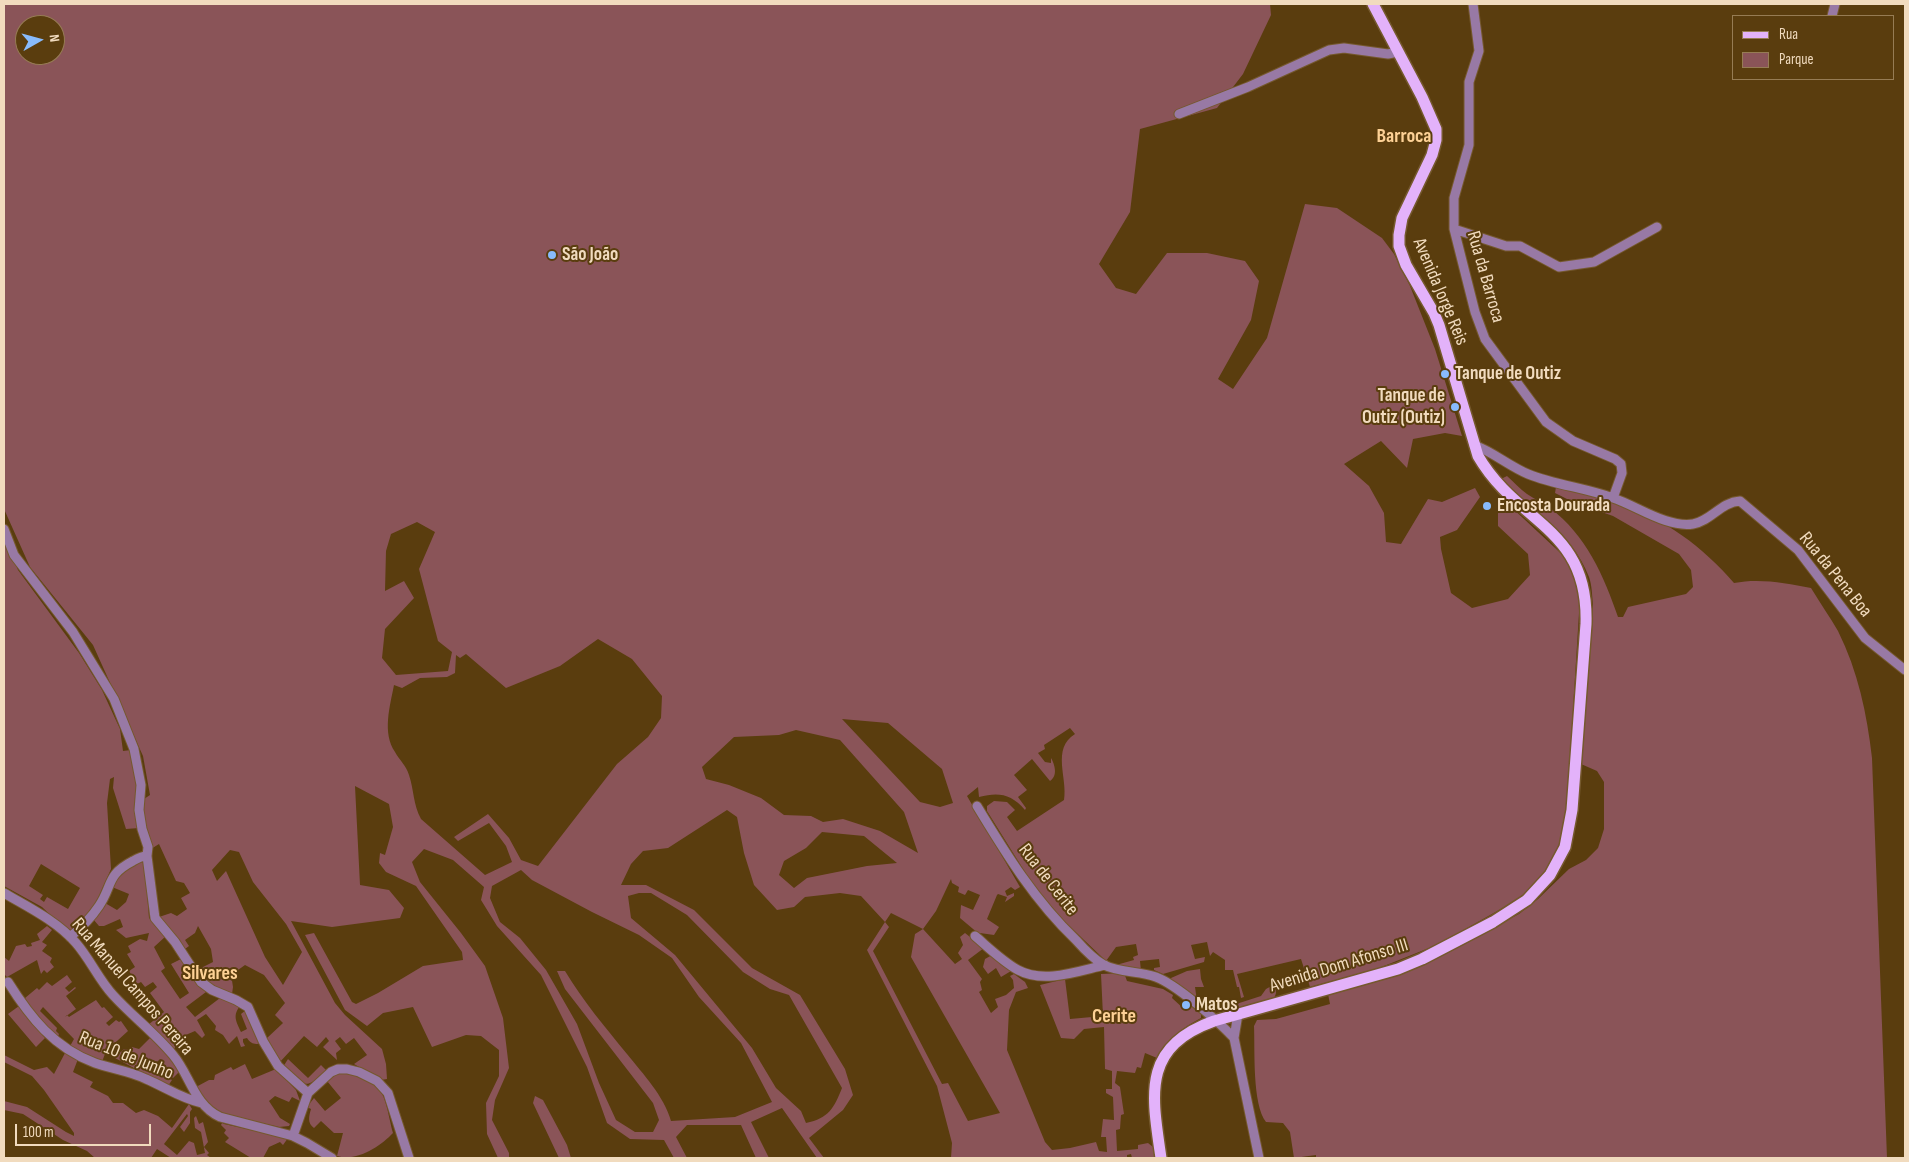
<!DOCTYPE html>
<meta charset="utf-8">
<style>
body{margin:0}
#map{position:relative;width:1909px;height:1162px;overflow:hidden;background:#5a3d0e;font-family:"Sofia Sans Condensed",sans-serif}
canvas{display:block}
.frame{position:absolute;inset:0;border:5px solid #f1dbbe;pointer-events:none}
.legend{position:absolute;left:1732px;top:15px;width:162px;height:65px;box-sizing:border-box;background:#5a3d0e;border:1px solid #967c54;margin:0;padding:6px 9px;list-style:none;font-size:15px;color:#f1dbbe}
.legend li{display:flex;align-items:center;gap:10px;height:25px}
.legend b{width:25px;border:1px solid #967c54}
.north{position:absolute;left:15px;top:15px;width:50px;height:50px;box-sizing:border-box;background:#5a3d0e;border:1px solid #967c54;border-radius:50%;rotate:83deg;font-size:14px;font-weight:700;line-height:20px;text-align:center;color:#f1dbbe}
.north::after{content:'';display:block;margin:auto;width:18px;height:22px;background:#88bbfc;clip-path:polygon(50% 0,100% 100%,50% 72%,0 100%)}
.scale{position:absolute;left:15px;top:1124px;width:136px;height:22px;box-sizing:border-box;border:2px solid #f1dbbe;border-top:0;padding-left:6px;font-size:15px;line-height:18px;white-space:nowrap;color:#f1dbbe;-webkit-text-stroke:4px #5a3d0e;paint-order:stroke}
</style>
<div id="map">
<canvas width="1909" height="1162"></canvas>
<div class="frame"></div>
<ul class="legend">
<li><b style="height:6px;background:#e3b2fa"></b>Rua</li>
<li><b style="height:14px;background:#8a5458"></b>Parque</li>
</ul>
<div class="north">N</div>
<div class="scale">100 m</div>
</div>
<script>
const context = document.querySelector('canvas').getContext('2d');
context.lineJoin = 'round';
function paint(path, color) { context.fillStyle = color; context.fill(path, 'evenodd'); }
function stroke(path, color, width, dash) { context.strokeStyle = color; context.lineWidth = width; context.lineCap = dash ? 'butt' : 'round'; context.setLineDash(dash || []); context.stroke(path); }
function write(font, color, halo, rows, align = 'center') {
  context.font = font + ' "Sofia Sans Condensed",sans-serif'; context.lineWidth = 4; context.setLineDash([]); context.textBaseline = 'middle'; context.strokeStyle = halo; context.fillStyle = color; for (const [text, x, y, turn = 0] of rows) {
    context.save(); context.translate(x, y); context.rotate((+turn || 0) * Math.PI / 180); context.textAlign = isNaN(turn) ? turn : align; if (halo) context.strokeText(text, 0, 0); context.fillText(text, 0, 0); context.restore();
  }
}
const green = new Path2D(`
 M4,4H1270L1271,15L1243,74L1217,108L1140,129L1130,212L1099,264L1116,288L1136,294L1167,253H1207L1245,261L1259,281L1251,320L1218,379L1233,389L1267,338L1305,204L1337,208L1382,238L1394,254L1410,286L1435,349L1462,436L1445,433L1413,439L1407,468L1381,441L1344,464L1369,486L1384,513L1386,542L1401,544L1428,499L1442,502L1475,488L1480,497L1457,530L1440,537L1441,549L1451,593L1472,608L1508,599L1530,575L1528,554L1498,526V513L1509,505L1568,560L1580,597L1566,822L1554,860L1529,893L1439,944L1379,968L1310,987L1301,959L1237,974L1244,997L1241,998L1239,987H1237L1233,970H1225V960L1213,952L1210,956L1207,942L1191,945L1195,959L1205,957L1204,962L1163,974L1154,970V968L1160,967L1159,959L1140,961L1141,971L1116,965L1134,960L1133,957L1138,955L1136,944L1116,947L1106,961L1062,919L1033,885L987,811V806L994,801L1007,802L1015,810L1007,817L1017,831L1064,800C1068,778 1051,749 1075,734L1070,728L1044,745L1045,749L1038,753L1045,762L1051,763V758C1055,765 1058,776 1050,781L1032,759L1014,775L1027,790L1018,797L1026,808L1025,810C1011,794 999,792 979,797L978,787L967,796L1020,887L1015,890L1011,887L1005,891L1007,896L1014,893V896L1005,902L1007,897L998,894L997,895L987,919L999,927L994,935L980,933L979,934L960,918L961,905L973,910L980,895L968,890L965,895L958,892L959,887L952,883L951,879L936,911L923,929L955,964L962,959L958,953L963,945L960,937L965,933L984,948L968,960L982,979L980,982L982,990L979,992L991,1013L998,1007L995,999L1006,995L1014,988L1013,980L1010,976L1014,974L1025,982L1028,988L1016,992L1009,1010L1007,1050L1045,1142L1052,1150L1070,1148L1096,1142L1099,1151L1107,1152L1106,1137H1101L1103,1119L1114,1120L1113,1097L1106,1093V1089H1112V1071L1105,1069L1104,1027L1084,1029L1074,1039L1061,1038L1040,985L1065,979L1070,1019L1103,1016L1101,974L1124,973L1127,981L1163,989L1173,995L1172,998L1184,1009L1190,1003L1201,1014V1018C1181,1029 1169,1038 1157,1058L1145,1053L1141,1068L1137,1067L1135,1073L1117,1071L1115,1083L1120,1087L1124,1114L1121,1115L1120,1129L1116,1130L1117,1151L1138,1149V1145L1148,1143L1153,1147L1155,1158H1132L1131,1154L1127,1155V1158H951L952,1143L937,1086L867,950L885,922L861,896L840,893L805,897L794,907L777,910L754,885L744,853L737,817L727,810L668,848L643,851L631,864L621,885H646L694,910L752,968L800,995L845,1069L853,1095L843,1110L809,1138L824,1158H817L782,1108L751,1122L769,1158H756L741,1125H687L676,1137L687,1158H674L664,1140L630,1139L607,1123L587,1067L541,975L497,926L481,900L484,887L453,860L424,849L412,862L420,882L461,933L485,966L503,1018L509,1068L495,1100L492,1120L509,1153V1158H498L487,1134L486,1103L499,1076V1050L481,1036L466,1035L432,1047L413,1007L383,1013L367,1026L345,1010L305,935L314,933L352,1002L356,1004L378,993L423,966L463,960L462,952L416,886L386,872L379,863L380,853L385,855L393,827L389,804L355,786L360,885L389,890L404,908L400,918L332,927L291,921L335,1003L345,1015L382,1049L386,1064L387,1079L381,1080L354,1064L367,1055L354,1038L346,1044L340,1037L335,1041L341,1049L336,1053L337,1060L323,1047L329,1041L326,1037L317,1047L304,1036L279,1063L266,1039L283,1023L275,1015L285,1003L264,975L245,965L238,970L235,976L231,974L233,987L232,994C217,989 205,983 197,970L213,962L211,949L198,926L195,933L185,940L189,946L185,949L159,917L171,913L177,916L187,909L181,898L190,893L184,883L176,881L159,844L151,849L145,829L141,801L150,795L143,756L93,645L30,567L4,509ZM25,25H55V55H25ZM417,522L435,532L419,569L438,641L452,652L448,671L396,675L382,658L385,629L414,598L404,581L385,591L386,551L391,534ZM598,639L632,659L662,696L661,718L648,737L617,764L538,866L521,860L509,838L488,814L454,837L458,841L489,823L506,846L512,862L485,875L421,819C413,804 414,790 409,775C406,765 400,761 395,752C382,733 390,706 394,685L402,688L420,678L447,677L455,673L456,655L460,658L466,654L506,688L560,666ZM842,719L888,723L942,769L953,803L940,807L920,802ZM796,730L840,740L904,812L918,853L880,831L843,819L823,822L811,816L784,815L761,798L729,785L706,779L702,767L734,737L779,735ZM822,832L864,836L897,863L867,866L807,878L794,888L779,875L784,861L806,848ZM230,850L239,852L253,882L286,924L302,952L283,985L265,957L226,871L217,881L212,870ZM521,870L532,880L592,912L639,935L672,958L699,997L741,1043L772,1102L735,1117L671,1121C664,1096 643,1074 627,1054C605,1027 583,1001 565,971H557L565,989L653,1103L659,1120L653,1132H635L616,1120L599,1083L577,1024L546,970L520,938L500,922L490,898L492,886ZM639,893H651L687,915L743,972L770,989L789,995L842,1088C834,1108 829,1118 806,1123L801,1111L776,1088L752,1048L675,955L631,918L628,896ZM891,913L923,929L915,934L911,957L1000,1113L968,1121L948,1083L942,1084L873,951L889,927L885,922Z
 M1507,476C1514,482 1520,489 1527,494C1534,499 1543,503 1550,508C1586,535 1604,576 1618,617H1623L1628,607L1686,594L1693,587L1691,570L1679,554L1613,516L1573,502L1555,493L1556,487C1576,492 1598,496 1619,503C1664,518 1703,547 1734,583C1759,578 1786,583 1811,588C1820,603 1830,617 1838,631C1858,671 1867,714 1872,758L1887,1158H1316V1155L1294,1158L1290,1132L1283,1123L1266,1122C1252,1104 1255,1050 1254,1026L1257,1020L1276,1019L1330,1004L1328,994L1440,955L1519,914L1538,899L1569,869L1586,860L1598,848L1604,829V782L1597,771L1581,764L1593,604C1592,596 1592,585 1589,577C1571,530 1533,514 1501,479Z
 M4,537L18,570L79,653L102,690L120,729L123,751L131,750L138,791L139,828L126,829L113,788L114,777L110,779L107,803L111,869L95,905L78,926L71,930L65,929L42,907L4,886ZM41,864L80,888L68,909L47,897L44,902L40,899L43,895L29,886Z
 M142,861L145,866L149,918L166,936L154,947L165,968L161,971L180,999L189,993L171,964L181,959L199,985L206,992L186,1007L195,1017L220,998L241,1005C232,1015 236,1021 241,1032L247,1029L241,1014L246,1010L262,1043C255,1045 251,1044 247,1038L243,1039V1042L245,1046L241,1047L237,1036L229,1044L223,1035L215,1030L216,1026L206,1014L197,1020L205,1035L202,1038L195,1031L181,1037L174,1049L148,1025L164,1012L150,993L157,987L153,982L145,987L141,982L137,984L129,971L135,967L127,954L131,952L128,946L140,939L147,941L149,933L126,938L116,930L123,927L120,919L104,926H99L93,919L105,903L117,910L126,902L129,894L112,887C116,872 129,867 142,861Z
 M47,926L52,930L42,942L47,945L42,951L52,958L50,962L54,967L47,973L44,970L41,974L37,960L7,977L4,974V957L9,961L16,946L25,944L27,947L32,946L31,943L40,940L37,934Z
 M992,955L1011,971L1001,977L996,968L988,974L983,967L985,959Z
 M1200,969L1201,979L1204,987H1195L1197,1001L1172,981L1171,978L1187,971Z
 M67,975L72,982L65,988L69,992L75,987L76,988L66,996L76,1009L65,1017L67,1015L69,1017L96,1000L102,1008L104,1007L113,1017L106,1023L109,1026L116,1020L119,1022L121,1021L128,1031L106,1051L102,1062L69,1048L74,1039L43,1007L40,1011L57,1028L56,1031L59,1034L57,1039L27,1006L25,998L37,988L39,990L47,982L52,986Z
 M1275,984L1276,993L1274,999L1232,1010L1230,1006L1261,996L1266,989Z
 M19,1006L45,1038L36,1047L8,1014Z
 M151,1037L165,1052L180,1071L173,1078L158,1067L163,1061L160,1059L152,1067L172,1080L168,1086L115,1058L119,1051L121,1052L124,1049L131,1050L132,1047L139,1049Z
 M65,1053L78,1059L73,1072L93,1082L90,1087L108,1096L113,1103H123L136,1113L144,1110L158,1116L172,1128L189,1104L192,1109L190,1112V1123L184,1132L180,1127L188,1116L187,1114L164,1144L177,1155L189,1141L194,1143L197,1155L205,1153L201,1132L195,1128L194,1118L196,1116L199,1124L203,1122L208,1142L204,1147L209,1153L207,1155L211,1158H171L157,1149L151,1158H95L87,1151L63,1140L23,1114L4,1110V1101L27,1107L66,1132L74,1136V1133L44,1090L32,1076L4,1062V1055L34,1070L47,1067L54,1074Z
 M288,1059L308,1078L321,1065L327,1071C304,1091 304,1086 283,1067Z
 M245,1064L252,1079L276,1069L296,1090L300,1101L292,1097L289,1102L275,1096L269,1101L280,1118L290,1124L289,1126L279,1127L219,1113L211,1108L196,1087L209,1080H214L215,1075L231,1067L233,1070Z
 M342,1072C387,1083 383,1092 393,1133C381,1146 357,1162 337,1156L343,1133H334L321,1121L314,1128C307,1123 309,1116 311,1109L307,1107L314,1098L325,1111L341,1098L327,1081L333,1074Z
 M535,1096L543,1100L567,1145L571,1158H559L533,1103Z
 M222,1123L224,1124L288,1138L283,1145L280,1142L269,1147L263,1158H251L225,1142L229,1138L224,1133L226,1130L221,1125Z`);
const minor = new Path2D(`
 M1473,4L1479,51L1469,82V145L1454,198V229L1475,312L1485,339L1546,422L1573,441L1615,459L1621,464L1622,473L1613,498
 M1832,16L1835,4
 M1179,114L1248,87L1329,50L1344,48L1388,54L1398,52
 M1454,229L1506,246H1520L1559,267L1594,262L1657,227
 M1474,445C1493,452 1509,466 1528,474C1555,485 1586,488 1613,498C1637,506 1667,528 1693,524C1711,521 1721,502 1740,501L1798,550L1865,638L1905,670
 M4,529L14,555L73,632L114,699L134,749L141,785L139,810L142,829L148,847L147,856
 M977,806C1006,854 1035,901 1076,940C1084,949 1093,959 1104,965C1120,973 1140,971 1156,977C1177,985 1218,1021 1234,1038
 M4,893C28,907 57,921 76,943C90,959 99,980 113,995C132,1016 155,1033 173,1055C190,1075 194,1105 220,1117L293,1136L307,1143L332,1158
 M975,936C989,948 1002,961 1018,970C1044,984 1078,971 1105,965
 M70,937C81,928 91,918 99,906C113,885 106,875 133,861C138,858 142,856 147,856L155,918L175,942L201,982L212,990L236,1000L248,1007L263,1041L278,1066L308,1093
 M8,982C30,1017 54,1048 95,1063C112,1069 130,1071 146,1079C165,1087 182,1099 202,1103
 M1238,1014L1234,1038L1259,1158
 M293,1136L308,1093L331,1072L338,1069H347L359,1072L377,1081L388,1093L409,1158`);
const major = new Path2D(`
 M1161,1158C1152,1095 1141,1047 1214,1021L1398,969L1422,959L1493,922L1527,900L1550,875L1565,847L1572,810L1586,624C1589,527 1518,525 1478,456L1439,325L1434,313L1406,265L1399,246V235L1402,218L1432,155L1436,140V129L1422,97L1373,4`);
const markers = [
 [552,255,5,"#88bbfc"],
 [1445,374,5,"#88bbfc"],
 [1455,407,5,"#88bbfc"],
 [1487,506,5,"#88bbfc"],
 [1186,1005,5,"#88bbfc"]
];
const poiNames = [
 ["São João",562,255],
 ["Tanque de Outiz",1455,374],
 ["Tanque de",1445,396,"right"],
 ["Outiz (Outiz)",1445,418,"right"],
 ["Encosta Dourada",1497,506],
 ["Matos",1196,1005]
];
const streetNames = [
 ["Rua da Barroca",1485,277,74],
 ["Avenida Jorge Reis",1440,292,67],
 ["Rua da Pena Boa",1835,575,51],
 ["Rua de Cerite",1048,880,52],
 ["Avenida Dom Afonso III",1339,966,-17],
 ["Rua Manuel Campos Pereira",132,987,49],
 ["Rua 10 de Junho",126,1056,22]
];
const neighbourhoodNames = [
 ["Barroca",1404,137],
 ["Silvares",210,974],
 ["Cerite",1114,1017]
];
paint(green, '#8a5458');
stroke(minor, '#75592e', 11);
stroke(major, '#75592e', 14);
stroke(minor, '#9879a5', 9);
stroke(major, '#e3b2fa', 11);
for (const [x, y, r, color] of markers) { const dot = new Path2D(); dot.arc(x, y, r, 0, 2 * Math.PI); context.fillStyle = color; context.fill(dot); stroke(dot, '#5a3d0e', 2); }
write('bold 19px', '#f1dbbe', '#5a3d0e', poiNames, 'left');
write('19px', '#f1dbbe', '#5a3d0e', streetNames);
write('bold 20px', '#fdd195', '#5a3d0e', neighbourhoodNames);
</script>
